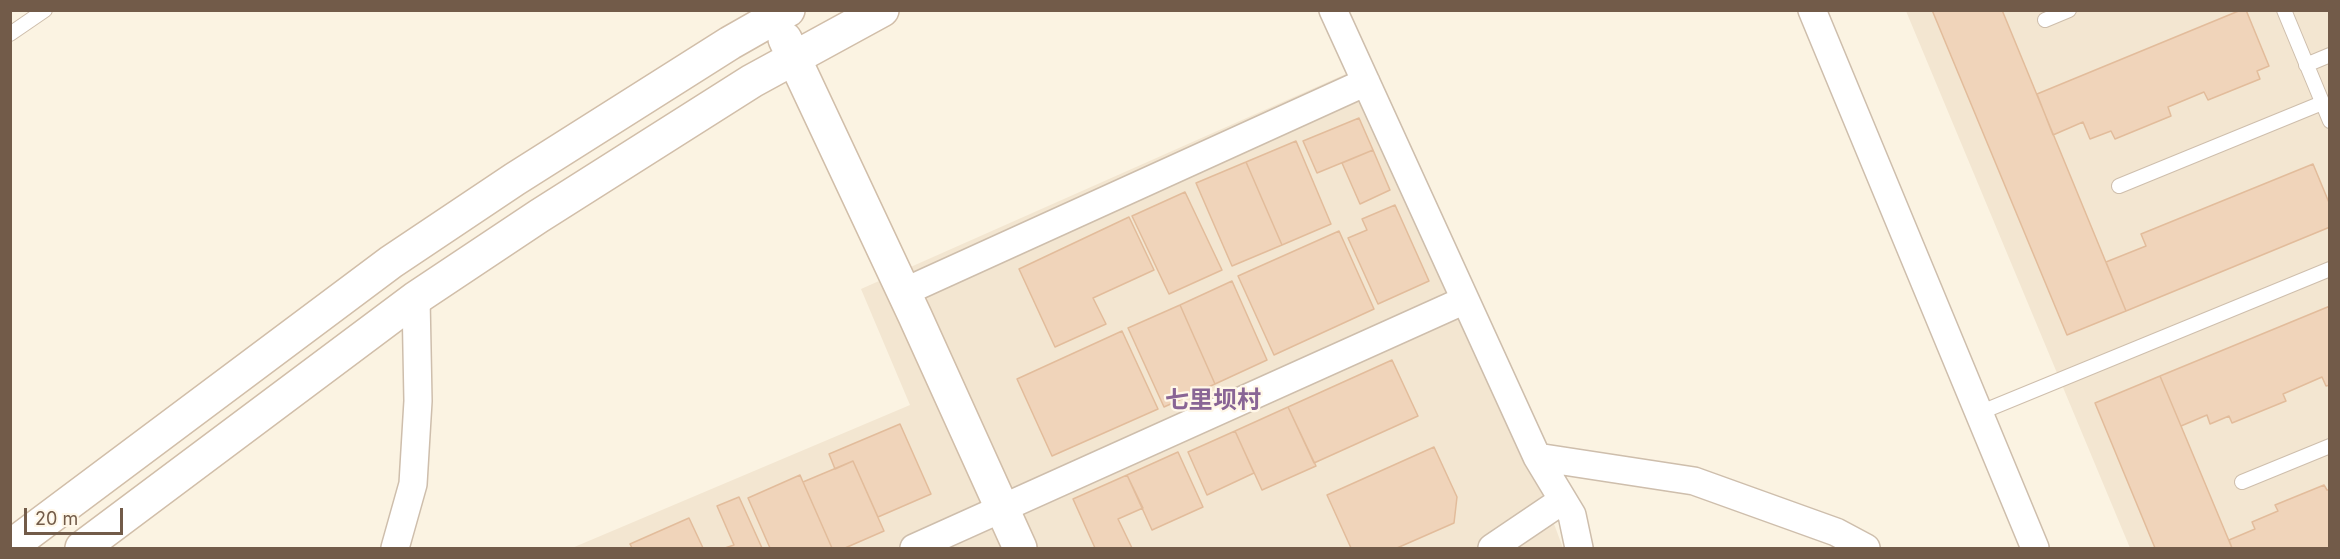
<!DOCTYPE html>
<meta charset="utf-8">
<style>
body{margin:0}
#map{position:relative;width:2340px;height:559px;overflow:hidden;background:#fbf3e2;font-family:Inter,sans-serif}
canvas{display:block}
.frame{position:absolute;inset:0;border:12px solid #725b49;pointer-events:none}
.scale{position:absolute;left:24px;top:508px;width:99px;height:27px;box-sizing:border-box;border:3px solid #725b49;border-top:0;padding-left:8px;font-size:18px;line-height:21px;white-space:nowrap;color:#725b49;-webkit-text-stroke:4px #fff7e8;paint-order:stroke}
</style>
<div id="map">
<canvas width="2340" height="559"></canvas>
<div class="frame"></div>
<div class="scale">20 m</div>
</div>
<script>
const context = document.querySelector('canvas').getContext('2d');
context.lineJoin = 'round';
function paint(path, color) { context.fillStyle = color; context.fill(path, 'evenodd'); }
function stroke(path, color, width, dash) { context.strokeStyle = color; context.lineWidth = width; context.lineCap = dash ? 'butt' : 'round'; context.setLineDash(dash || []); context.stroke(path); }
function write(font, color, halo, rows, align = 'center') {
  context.font = font + ' Inter,"Noto Sans SC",sans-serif'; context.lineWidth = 4.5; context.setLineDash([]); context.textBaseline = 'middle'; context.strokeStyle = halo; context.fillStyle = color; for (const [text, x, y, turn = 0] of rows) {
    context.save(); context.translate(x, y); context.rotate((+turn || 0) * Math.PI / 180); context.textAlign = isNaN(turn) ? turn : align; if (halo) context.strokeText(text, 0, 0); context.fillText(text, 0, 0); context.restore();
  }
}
const residential = new Path2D(`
 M1906,11H2329V548H2130Z
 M1348,73L1541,489L1563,548H572L910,405L861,289Z`);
const building = new Path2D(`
 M1932,10H2002L2126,311L2067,335Z
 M2241,10H2246L2269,66L2257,71L2260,79L2208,100L2204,92L2168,107L2171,116L2115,139L2111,131L2090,139L2083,122L2053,135L2037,94Z
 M1359,118L1373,150L1317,173L1303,141Z
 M1296,141L1331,224L1282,245L1246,162Z
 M1373,150L1390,190L1360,204L1342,163Z
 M1246,162L1282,245L1232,266L1196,183Z
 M2313,164L2330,205V227L2126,311L2106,262L2146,246L2141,234Z
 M1185,192L1222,270L1169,294L1132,216Z
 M1395,205L1429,281L1378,304L1348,238L1367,230L1362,219Z
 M1129,217L1154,270L1093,298L1106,324L1055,347L1019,269Z
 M1339,231L1374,309L1274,355L1238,276Z
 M1232,281L1267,360L1215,384L1180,305Z
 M1180,305L1215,384L1164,407L1128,328Z
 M2330,306V385L2326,386L2322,377L2283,394L2286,401L2232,423L2229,416L2210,424L2207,415L2181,426L2160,376Z
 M1122,331L1158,409L1052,456L1017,379Z
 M1392,360L1418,416L1314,463L1288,407Z
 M2160,376L2181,426L2232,548H2155L2095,403Z
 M1288,407L1316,466L1262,490L1235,431Z
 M900,424L931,494L878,517L853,461L835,469L829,454Z
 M1235,431L1254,473L1207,495L1188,452Z
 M1434,447L1457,497L1454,523L1397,548H1351L1327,495Z
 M1178,452L1203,507L1152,530L1127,475Z
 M853,461L884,531L845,548H832L803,482Z
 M800,475L803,482L832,548H770L748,498Z
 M1127,475L1143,508L1118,519L1132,548H1095L1073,499Z
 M2324,485L2327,490H2330V548H2232L2229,540L2255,529L2252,522L2278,511L2275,505Z
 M739,497L762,548H725L734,545L717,506Z
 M689,518L703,548H632L630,544Z`);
const lane = new Path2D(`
 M2284,10L2330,121
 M2045,20L2069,10
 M10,34L45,10
 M2306,65L2330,55
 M2119,186L2322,103
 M1979,413L2330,269
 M2242,482L2330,446`);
const street = new Path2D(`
 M1333,10L1537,457L1572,515L1579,548
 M1812,10L2035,548
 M904,292L1366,82
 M1537,457L1694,481L1836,532L1866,548
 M395,548L413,484L418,401L416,298
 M914,548L1465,300
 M1492,548L1563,500`);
const secondary = new Path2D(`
 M785,39L915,316L1020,548
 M10,547L391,262L515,179L730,43L788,10
 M82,548L416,298L539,216L752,81L882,10`);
const quarterNames = [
 ["七里坝村",1213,401]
];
paint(residential, '#f3e6d1');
paint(building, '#f0d4ba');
stroke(building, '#e2bc9b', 1.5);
stroke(lane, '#cebeac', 16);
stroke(street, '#cebeac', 30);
stroke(secondary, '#d1bea9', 36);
stroke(lane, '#fff', 14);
stroke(street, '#fff', 27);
stroke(secondary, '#fff', 33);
write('bold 24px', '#896595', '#fff7e8', quarterNames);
</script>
